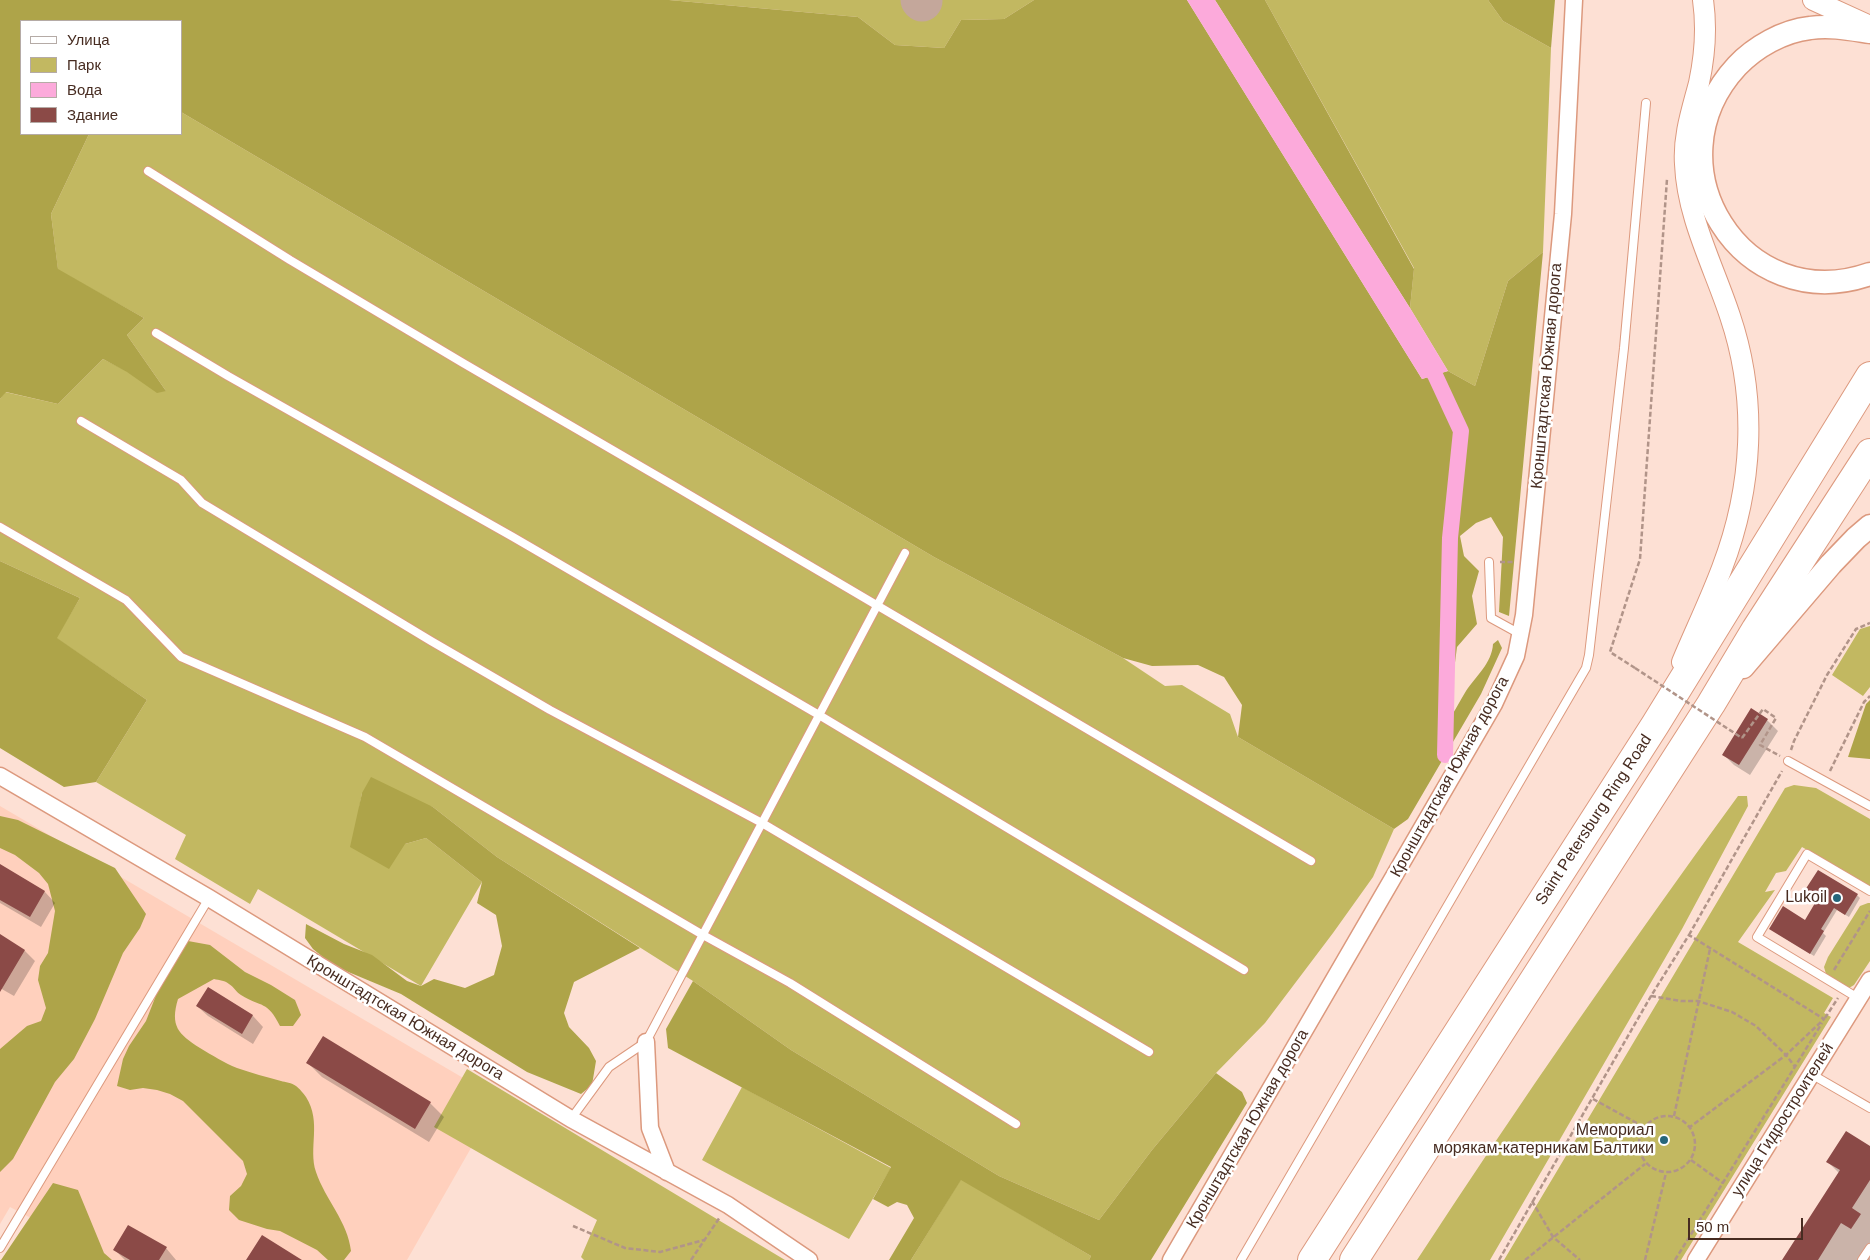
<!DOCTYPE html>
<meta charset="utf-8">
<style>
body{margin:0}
#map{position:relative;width:1870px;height:1260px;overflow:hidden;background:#fde0d4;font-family:Helvetica,sans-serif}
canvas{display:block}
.legend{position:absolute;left:20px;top:20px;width:162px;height:115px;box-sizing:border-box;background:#fff;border:1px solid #b5aba6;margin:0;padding:6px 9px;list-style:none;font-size:15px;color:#472c21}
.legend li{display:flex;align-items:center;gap:10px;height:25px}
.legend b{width:25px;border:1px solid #b5aba6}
.scale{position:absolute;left:1688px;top:1218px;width:115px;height:22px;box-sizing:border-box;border:2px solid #472c21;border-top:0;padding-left:6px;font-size:15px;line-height:18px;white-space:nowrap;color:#472c21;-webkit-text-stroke:4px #fff;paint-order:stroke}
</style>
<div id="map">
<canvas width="1870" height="1260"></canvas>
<ul class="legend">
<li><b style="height:6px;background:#fff"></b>Улица</li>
<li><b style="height:14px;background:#c2b861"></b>Парк</li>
<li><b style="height:14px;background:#fcaadb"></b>Вода</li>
<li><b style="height:14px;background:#8b4a47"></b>Здание</li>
</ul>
<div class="scale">50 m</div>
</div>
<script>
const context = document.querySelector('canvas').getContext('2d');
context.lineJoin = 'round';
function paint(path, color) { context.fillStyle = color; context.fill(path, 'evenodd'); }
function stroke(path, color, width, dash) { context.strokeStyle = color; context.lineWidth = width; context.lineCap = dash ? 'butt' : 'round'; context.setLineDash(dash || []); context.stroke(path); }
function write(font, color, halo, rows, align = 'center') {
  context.font = font + ' Helvetica,sans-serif'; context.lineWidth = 5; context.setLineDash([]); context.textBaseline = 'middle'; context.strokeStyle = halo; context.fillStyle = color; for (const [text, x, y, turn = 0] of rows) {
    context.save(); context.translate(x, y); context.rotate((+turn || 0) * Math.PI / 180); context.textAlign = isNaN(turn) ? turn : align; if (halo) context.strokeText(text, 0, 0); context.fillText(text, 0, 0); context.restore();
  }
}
const built = new Path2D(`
 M0,806L499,1099L407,1260H111L10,1207L0,1224Z`);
const green = new Path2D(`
 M669,0H1034L1004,19L961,20L944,48L895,45L858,17Z
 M1265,0H1488L1503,21L1551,48L1543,252L1508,281L1475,386L1448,371L1410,308L1414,268Z
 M181,112L934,557L1123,658L1165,686L1182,685L1230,714L1238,737L1394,829L1373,877L1333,933L1265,1023L1216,1073L1152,1150L1099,1220L999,1176L791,1050L693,981L497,857L433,807L362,793L359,809L405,844L426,838L482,882L421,986L258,889L250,904L175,859L186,835L96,782L147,700L56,638L80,598L0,561V399L5,392L58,404L103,359L166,391L127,335L144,318L58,270L51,214L89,134H181Z
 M1870,626V687L1863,696L1832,675L1860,629Z
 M1794,785L1816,788L1870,819V886L1802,847L1786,871L1776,873L1765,892L1775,890L1738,942L1833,998L1824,1013L1831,1017L1681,1260H1504L1785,788Z
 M1738,796H1747L1748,806L1682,929L1490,1260H1417C1520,1102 1627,948 1738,796Z
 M1868,903H1870V961L1854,985L1849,988L1826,974L1824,967L1828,957L1860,906Z
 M467,1069L785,1260H584L581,1257L597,1220L434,1127Z
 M742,1087L891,1168L849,1239L702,1160Z
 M961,1179L1091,1256L1089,1260H911Z`);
const forest = new Path2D(`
 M0,0H669L858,17L895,45L944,48L961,20L1004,19L1034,0H1187L1422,379L1448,371L1475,386L1508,281L1543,252L1509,616L1499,612L1503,537L1491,517L1476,523L1460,536L1464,556L1479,571L1472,596L1477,624L1457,647L1452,686V715C1457,707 1461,699 1466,691C1476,676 1492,663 1493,644L1498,640L1502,648L1481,694L1408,819L1394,829L1238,737L1242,705L1224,677L1198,665L1152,666L1123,658L934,557L181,112V21H21V134H89L51,214L58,269L144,318L127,335L166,391L157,393L127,372L103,359L58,404L6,392L0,399Z
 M1215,0H1265L1414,269L1410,308Z
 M1488,0H1555L1551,48L1503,21Z
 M0,561L80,598L57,638L147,700L96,782L64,787L0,748Z
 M1870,700V759L1848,757L1866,704Z
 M371,777L433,807L497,857L640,948L574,982L564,1013L569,1027L589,1048L596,1061L592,1085L581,1094L527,1072L401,994L334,966L313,949L305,938L306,924L344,944L372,955L407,981L421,986L434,979L465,988L494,975L502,946L496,915L477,903L482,882L426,838L405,844L389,869L350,847L362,793Z
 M0,816L18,820L115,868L146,914L140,928L123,953L95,1019L74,1059L55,1082L13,1159L0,1172V1049L27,1026L41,1021L46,1008L38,980L40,966L48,953L55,911L48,884L39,873L15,855L0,848Z
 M185,938L188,941L210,945L245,972L271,985L295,1000L301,1015L293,1026H280C267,1000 262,1008 241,995C236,992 234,987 229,984C226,981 219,980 214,979L178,999C170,1026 178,1034 200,1048C212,1055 224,1063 237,1068C251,1073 267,1077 281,1081C285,1082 292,1083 296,1086C299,1088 304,1094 306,1097C322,1122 308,1148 316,1172C325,1199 348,1222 351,1251L344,1260H328L317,1250L280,1231L267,1229L239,1220L229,1210L230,1196L241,1186L247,1174L243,1161L183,1101L170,1094L157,1090L143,1088L130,1090L117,1086L123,1059L129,1046L146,1021L162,980L179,957Z
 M693,981L791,1050L999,1176L1099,1220L1152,1150L1216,1073L1242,1092L1247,1103L1151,1260H1089L1091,1256L961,1180L911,1260H889L914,1218L907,1205L897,1202L888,1207L873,1199L891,1167L668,1048L666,1029Z
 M53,1183L78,1190L104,1253L112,1260H1Z`);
const water = new Path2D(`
 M1187,0H1215L1410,308L1448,371L1422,379Z`);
const shadow = new Path2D(`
 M1767,720L1778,731L1750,775L1734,765L1723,754Z
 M0,866L45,892L55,903L41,927L0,903Z
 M1806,890L1857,895L1860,898L1849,917L1837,910L1823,933L1826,936L1814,956L1770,929L1805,921L1819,899Z
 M0,936L25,951L35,961L14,996L0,988Z
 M208,989L253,1016L263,1027L253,1044L208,1016L197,1006Z
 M308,1063L430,1103L444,1117L429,1142L322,1077Z
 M1870,1147V1260H1784L1839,1173L1828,1162Z
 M166,1248L176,1260H125L115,1250Z`);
const canal = new Path2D(`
 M1425,357L1435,375L1461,431L1450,538L1445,755`);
const taxiway = new Path2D(`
 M921,0L922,1`);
const building = new Path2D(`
 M1751,708L1768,719L1739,765L1722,755Z
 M0,864L45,891L30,917L0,900Z
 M1818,870L1858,894L1845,915L1834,908L1821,929L1824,931L1810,954L1769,929L1783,906L1805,920L1818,898L1805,890Z
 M0,934L25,950L0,992Z
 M208,987L253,1015L242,1034L196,1006Z
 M323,1036L431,1102L415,1129L306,1063Z
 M1846,1131L1870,1146V1180L1852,1208L1861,1214L1851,1229L1841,1223L1818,1260H1782L1840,1170L1826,1162Z
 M128,1225L167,1247L159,1260H130L113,1250Z
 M262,1235L302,1260H246Z`);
const path = new Path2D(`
 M1500,562H1515
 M1635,668L1610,652L1640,559L1667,179
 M1742,738L1763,709L1776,718L1760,745L1780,756
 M1791,750L1794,741L1827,675L1856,629L1870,623
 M1830,771L1864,702L1870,696
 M1689,935L1782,771
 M1834,970L1870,911
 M1651,996L1681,1001H1698L1732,1012L1756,1026L1786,1055L1795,1067
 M1825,1018L1838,998
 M1593,1099L1644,1127
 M1639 1144a28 28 0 1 1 56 0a28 28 0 1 1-56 0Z
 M1674,1116L1710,949
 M1691,1160L1723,1183
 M1532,1201L1553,1237L1580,1260
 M573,1226L625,1248L660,1252L704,1240
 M691,1260L720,1217
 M1499,1260L1651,996L1689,935L1824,1019L1786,1055L1690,1127
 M1525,1260L1645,1164
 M1645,1260L1666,1173
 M1675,1260L1822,1023`);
const service = new Path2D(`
 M148,171L290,260L463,363L671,484L1311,861
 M156,333L228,376L513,537L819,715L1244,970
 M81,421L181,480L202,503L431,641L550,710L762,823L1149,1052
 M0,527L126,600L181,657L365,737L703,935L790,983L1016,1124
 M1489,562L1491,618L1520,634
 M1788,761L1870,806
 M1858,998L1757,937L1807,854L1870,891
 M1811,1074L1870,1108
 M571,1119L609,1067L646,1042L905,553
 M0,1248L209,898
 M1241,1260L1586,668L1589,655L1624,348L1646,103
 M1862,1260L1870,1248`);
const minor = new Path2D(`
 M0,776L209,898L571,1119L728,1205L809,1260
 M646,1042L650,1128L667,1172
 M1171,1260L1494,704L1516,656L1524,615L1563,214L1574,0
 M1696,1260L1870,980`);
const tertiary = new Path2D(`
 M1813,0L1870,26
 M1682,662C1695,631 1710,600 1722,568C1753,487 1758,399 1730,316C1714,267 1687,217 1685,164C1683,136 1692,110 1699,83C1705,55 1707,28 1703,0`);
const secondary = new Path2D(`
 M1870,32C1850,29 1830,25 1810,28C1783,31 1755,47 1737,66C1646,164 1742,319 1870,274
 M1743,667L1831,564L1856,538L1870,526`);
const motorway = new Path2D(`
 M1312,1260L1655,725L1870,376
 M1354,1260L1711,704L1756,629L1870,453`);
const pathBridge = new Path2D(`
 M1635,668L1742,738`);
const markers = [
 [1837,898,5,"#26667b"],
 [1664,1140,5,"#26667b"]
];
const streetNames = [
 ["Кронштадтская Южная дорога",1547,376,-85],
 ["Кронштадтская Южная дорога",1450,777,-61],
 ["Saint Petersburg Ring Road",1594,820,-57],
 ["Кронштадтская Южная дорога",405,1018,31],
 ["улица Гидростроителей",1783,1120,-58],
 ["Кронштадтская Южная дорога",1248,1129,-60]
];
const poiNames = [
 ["Lukoil",1827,898],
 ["Мемориал",1654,1131],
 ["морякам-катерникам Балтики",1654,1149]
];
paint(built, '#ffd0bd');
paint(green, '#c2b861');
paint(forest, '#aea449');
paint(water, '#fcaadb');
paint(shadow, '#0003');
stroke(canal, '#fcaadb', 16);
stroke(taxiway, '#c4a79b', 41);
paint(building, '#8b4a47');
stroke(service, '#dc997e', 10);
stroke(minor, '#dc997e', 19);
stroke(tertiary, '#dc997e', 22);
stroke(secondary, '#dc997e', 25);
stroke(motorway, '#dc997e', 30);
stroke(path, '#b19489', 2.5, [5, 2.5]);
stroke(service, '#fff', 8);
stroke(minor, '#fff', 16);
stroke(tertiary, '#fff', 20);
stroke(secondary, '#fff', 22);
stroke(motorway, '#fff', 28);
stroke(pathBridge, '#b19489', 2.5, [5, 2.5]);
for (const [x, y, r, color] of markers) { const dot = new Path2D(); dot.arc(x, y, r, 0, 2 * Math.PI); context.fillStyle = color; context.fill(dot); stroke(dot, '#fff', 2); }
write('16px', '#472c21', '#fff', streetNames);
write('16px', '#472c21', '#fff', poiNames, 'right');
</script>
